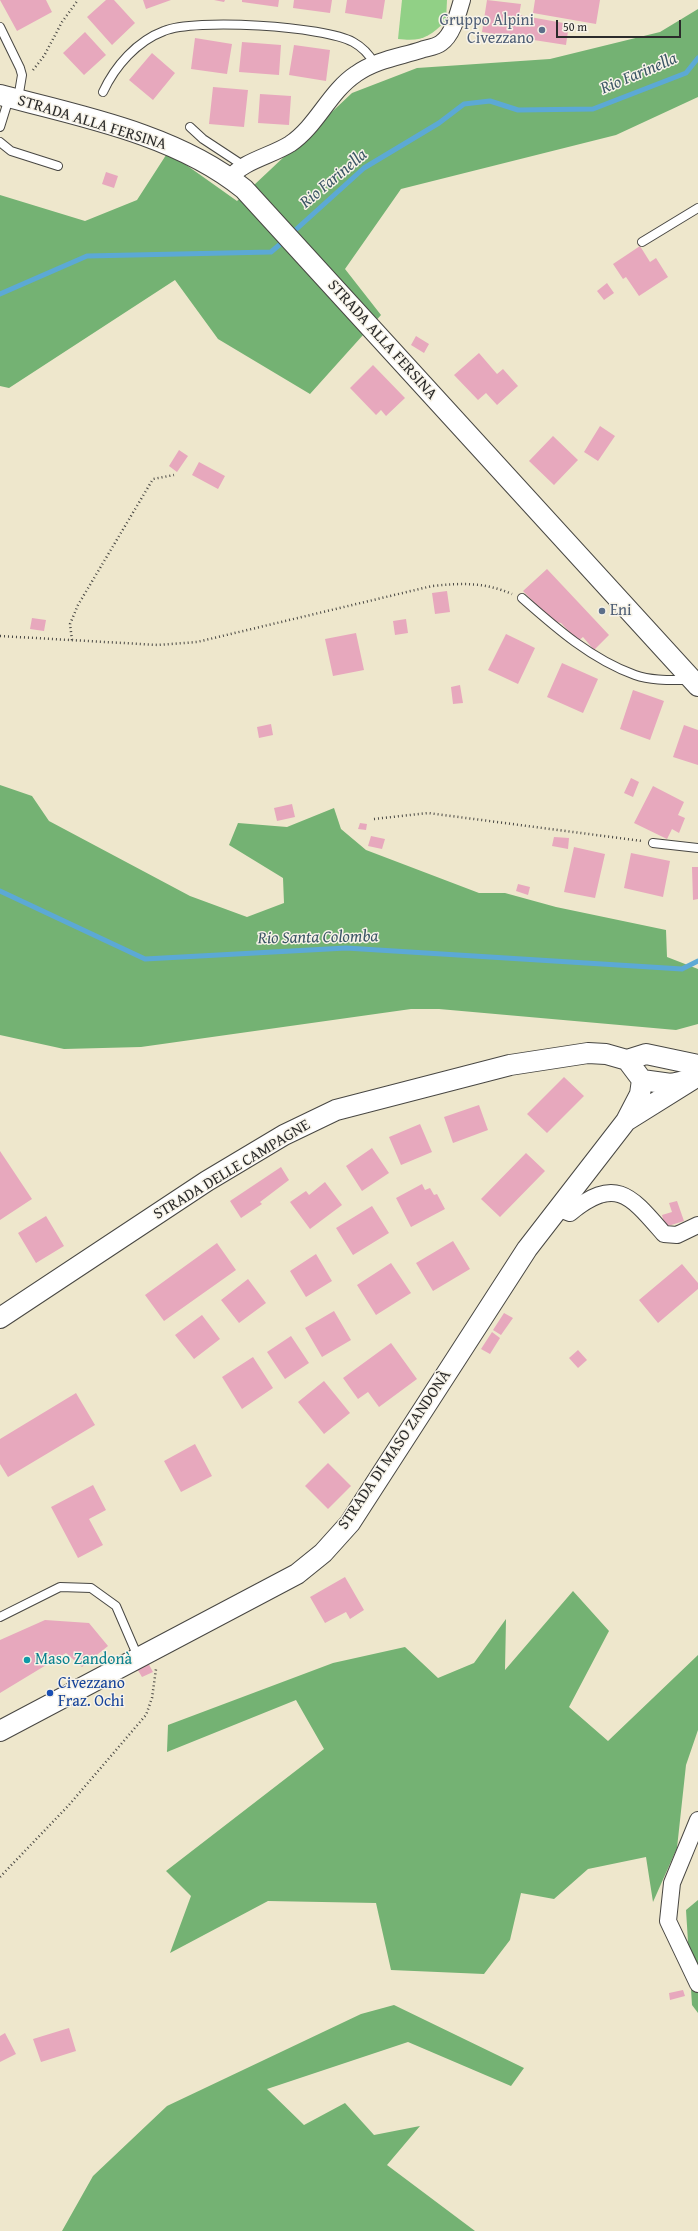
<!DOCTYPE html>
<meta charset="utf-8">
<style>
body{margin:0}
#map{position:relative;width:698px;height:2231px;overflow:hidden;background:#eee7cc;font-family:"Gentium Book Plus",serif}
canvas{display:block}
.scale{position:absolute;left:556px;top:20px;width:125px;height:18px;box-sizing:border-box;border:2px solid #2b2b2b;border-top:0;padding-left:5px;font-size:12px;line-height:14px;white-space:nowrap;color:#2b2b2b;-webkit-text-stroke:3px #f7f3e8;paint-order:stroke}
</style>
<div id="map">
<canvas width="698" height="2231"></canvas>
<div class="scale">50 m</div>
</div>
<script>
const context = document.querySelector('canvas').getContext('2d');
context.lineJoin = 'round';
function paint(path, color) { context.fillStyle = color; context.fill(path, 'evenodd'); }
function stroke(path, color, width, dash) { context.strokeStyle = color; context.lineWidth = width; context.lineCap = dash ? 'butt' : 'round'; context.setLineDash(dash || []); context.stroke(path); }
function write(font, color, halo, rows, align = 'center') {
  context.font = font + ' "Gentium Book Plus",serif'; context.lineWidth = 3; context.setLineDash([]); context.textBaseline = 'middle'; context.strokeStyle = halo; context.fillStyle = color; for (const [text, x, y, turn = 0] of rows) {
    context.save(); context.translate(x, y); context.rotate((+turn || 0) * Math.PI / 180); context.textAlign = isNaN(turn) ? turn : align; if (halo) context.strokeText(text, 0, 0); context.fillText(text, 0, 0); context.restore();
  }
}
const green = new Path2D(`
 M402,0H447L446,21C429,37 422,42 398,39Z`);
const forest = new Path2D(`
 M698,9V97L616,135L401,189L345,269L381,315L310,394L218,339L175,280L9,388L0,386V195L85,221L137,200L168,152L237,201L352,93L417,68L550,59L660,32Z
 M0,785L32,796L49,821L190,896L247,917L284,903L283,878L229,845L238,823L287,827L334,808L341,829L366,850L479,893H505L556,907L666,930L667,957L698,969V1024L676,1030L439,1009H411L141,1047L64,1049L0,1035Z
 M573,1591L609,1631L569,1707L608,1741L698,1655V1730L686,1765L677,1848L653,1902L646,1857L588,1869L554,1899L521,1893L510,1940L484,1974L391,1970L376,1903L268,1901L170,1953L191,1896L166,1871L324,1749L296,1700L167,1752L168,1725L333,1663L405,1647L438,1678L474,1663L506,1619L505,1670Z
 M698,1900V2013L692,2005L686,1910Z
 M394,2005L524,2068L511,2086L408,2042L267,2089L304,2125L345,2103L374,2135L420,2126L387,2165L475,2231H62L93,2176L167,2106L361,2014Z`);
const stream = new Path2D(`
 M291,234L364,168L439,123L464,104L490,101L518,110L593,109L686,73L698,58
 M0,294L87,256L271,252L285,240
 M0,891L145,959L346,948L682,969L698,961`);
const building = new Path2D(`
 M0,0H46L52,12L17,31Z
 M106,0H114L135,23L112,45L87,17Z
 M143,0H171L146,9Z
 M214,0H225L224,2Z
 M242,0H279L278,7L242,2Z
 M294,0H332L330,13L293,8Z
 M347,0H385L382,19L345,13Z
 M487,0L521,4L519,15L569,24L566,45L482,32Z
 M535,0H600L596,24L533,13Z
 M85,32L106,55L84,75L63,53Z
 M195,38L232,44L227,74L191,69Z
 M242,42L281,45L279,75L239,72Z
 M294,45L330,50L326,81L289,75Z
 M152,53L175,73L153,100L129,80Z
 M213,87L248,90L244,127L209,124Z
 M260,94L291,96L289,125L258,123Z
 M106,172L118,176L114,188L102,184Z
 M640,246L650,262L656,258L668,277L639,296L626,277L623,279L613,264Z
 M607,283L614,293L604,300L597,291Z
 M416,336L429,344L424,353L411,345Z
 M479,353L497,374L503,369L518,386L497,405L486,393L478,400L454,375Z
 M373,365L405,398L386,416L381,410L376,415L350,388Z
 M600,426L615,436L598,461L584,452Z
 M553,436L578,460L554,485L529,461Z
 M179,450L188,456L177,472L169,466Z
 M199,462L225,476L218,489L192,475Z
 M547,569L609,635L594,650L583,637L578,641L561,623L552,621L523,591Z
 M447,591L450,612L435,614L432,593Z
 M32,618L46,620L44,631L30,629Z
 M406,619L408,633L395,635L393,621Z
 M356,633L364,670L333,676L325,639Z
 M506,634L535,648L518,684L488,670Z
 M562,663L598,679L583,713L547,697Z
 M460,685L463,703L453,704L451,687Z
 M633,690L664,701L650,740L620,729Z
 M271,724L273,735L259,738L257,727Z
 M684,725L698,730V765L673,757Z
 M631,778L639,782L633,797L624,793Z
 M653,786L684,802L678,815L685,818L679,833L672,829L667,839L634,823Z
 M292,804L295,817L277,821L274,808Z
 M360,823L367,824L366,830L358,829Z
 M371,836L385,839L382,849L368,846Z
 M554,837L569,838L568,849L552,846Z
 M574,847L605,854L595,898L564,892Z
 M631,853L670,861L663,897L624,888Z
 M692,867H698V899L693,900Z
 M518,884L530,887L528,895L516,891Z
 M564,1077L584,1096L547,1133L527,1114Z
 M479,1105L488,1130L453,1143L444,1117Z
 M420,1124L432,1152L401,1165L389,1137Z
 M372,1148L389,1173L362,1191L346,1166Z
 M0,1151L32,1199L0,1220Z
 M526,1153L545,1171L500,1217L481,1199Z
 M281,1167L289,1180L260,1202L262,1204L241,1218L230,1201Z
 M325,1182L342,1205L310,1229L290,1202L306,1191L309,1195Z
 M422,1184L425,1190L430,1188L434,1195L437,1194L445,1209L411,1227L396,1198Z
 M677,1201L684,1221L665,1227L662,1215L672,1212L669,1203Z
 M372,1206L389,1233L353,1255L336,1228Z
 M46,1216L64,1246L36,1263L18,1233Z
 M453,1241L470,1269L433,1291L416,1263Z
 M217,1243L236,1270L164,1321L145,1295Z
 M316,1254L332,1281L306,1297L290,1271Z
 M391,1263L411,1293L376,1315L357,1285Z
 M682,1264L698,1283V1289L658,1323L639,1300Z
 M248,1279L266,1303L239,1323L221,1300Z
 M334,1311L351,1340L322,1357L305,1328Z
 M504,1313L513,1318L501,1335L493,1330Z
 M202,1315L220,1339L194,1359L175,1335Z
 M492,1332L500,1338L490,1354L481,1349Z
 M291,1336L309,1363L285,1379L267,1352Z
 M391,1343L417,1379L379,1407L368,1392L358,1399L343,1378Z
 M578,1350L587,1360L578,1368L569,1358Z
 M253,1357L273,1388L242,1409L222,1377Z
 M324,1381L350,1413L324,1434L298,1402Z
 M76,1393L95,1425L8,1477L0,1464V1439Z
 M195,1444L212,1476L181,1492L164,1461Z
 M328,1463L351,1486L328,1509L305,1486Z
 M93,1485L106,1510L89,1519L103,1545L78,1558L51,1507Z
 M345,1577L364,1610L350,1619L346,1612L325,1623L310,1597Z
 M45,1620L89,1623L108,1646L82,1667L66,1653L0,1693V1640Z
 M147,1661L153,1672L142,1677L136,1667Z
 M683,1990L685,1996L670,2000L669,1993Z
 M69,2028L76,2051L41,2062L33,2039Z
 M5,2033L16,2054L0,2062V2036Z`);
const path = new Path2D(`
 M33,70L44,56L62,22L78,0
 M0,636L158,645L197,642L432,586C462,583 484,582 512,594
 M72,640L70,624L78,605L153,479L174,475
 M374,819L428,813L642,841
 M0,1877L69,1805L146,1715L152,1698L156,1669`);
const service = new Path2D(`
 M0,27L20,68L22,75L18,99
 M103,92C115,66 137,41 164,31C194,18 325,26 353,42C362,47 369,54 374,63
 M0,127L9,98
 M190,127L203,139L244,166
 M0,142L11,151L58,166
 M642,242L698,208
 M522,598C556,628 591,659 635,675C652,681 671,680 689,680
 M653,843L698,848
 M0,1617L60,1587L91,1588L116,1606L138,1657`);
const minor = new Path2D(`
 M230,178C243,161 271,156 290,144C317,126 329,92 356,74C376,60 399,57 421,50C427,48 436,47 441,43C453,35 458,13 462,0
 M557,1208L570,1213C616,1175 631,1196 664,1234L677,1235L698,1225
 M698,1820L672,1883L668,1921L698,1984`);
const tertiary = new Path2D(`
 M0,95C81,116 178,135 244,189L698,686
 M627,1060L646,1054L698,1065
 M642,1080L671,1084L689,1080
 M626,1121L698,1076
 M0,1318L207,1181L284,1135L336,1110L510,1065L588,1053L606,1054L627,1060L642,1080
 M0,1731L297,1574L323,1553L350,1523L527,1249L626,1121L640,1094L642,1080`);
const markers = [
 [542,30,4,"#5c6f8a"],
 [602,611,4,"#5c6f8a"],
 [27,1660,4,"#0f9aa8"],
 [50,1693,4,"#1a4fb4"]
];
const serviceNames = [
 ["Gruppo Alpini",534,21],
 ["Civezzano",534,39],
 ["Eni",610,611,"left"]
];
const streetNames = [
 ["STRADA ALLA FERSINA",92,123,17],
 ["STRADA ALLA FERSINA",382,340,48],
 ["STRADA DELLE CAMPAGNE",232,1170,-31],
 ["STRADA DI MASO ZANDONÀ",395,1450,-56]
];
const cultureNames = [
 ["Maso Zandonà",35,1660]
];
const transitNames = [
 ["Civezzano",58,1684],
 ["Fraz. Ochi",58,1702]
];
const waterNames = [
 ["Rio Farinella",639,74,-23],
 ["Rio Farinella",334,179,-40],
 ["Rio Santa Colomba",318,938,-1]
];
paint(green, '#91d086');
paint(forest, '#74b273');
stroke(stream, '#5ca9d5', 5);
paint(building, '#e7a8bd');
stroke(service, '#484743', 10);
stroke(minor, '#484743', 18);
stroke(tertiary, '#484743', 22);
stroke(path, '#484743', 2.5, [1, 3]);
stroke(service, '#fff', 8);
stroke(minor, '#fff', 16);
stroke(tertiary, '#fff', 20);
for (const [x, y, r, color] of markers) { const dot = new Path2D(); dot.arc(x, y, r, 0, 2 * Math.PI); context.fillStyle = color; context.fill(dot); stroke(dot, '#f7f3e8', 1.5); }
write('16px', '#4e5e75', '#f7f3e8', serviceNames, 'right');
write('16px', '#2b2b2b', '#f7f3e8', streetNames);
write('16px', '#0d838f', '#f7f3e8', cultureNames, 'left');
write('16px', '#164399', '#f7f3e8', transitNames, 'left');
write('italic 17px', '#3c5766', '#f7f3e8', waterNames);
</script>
